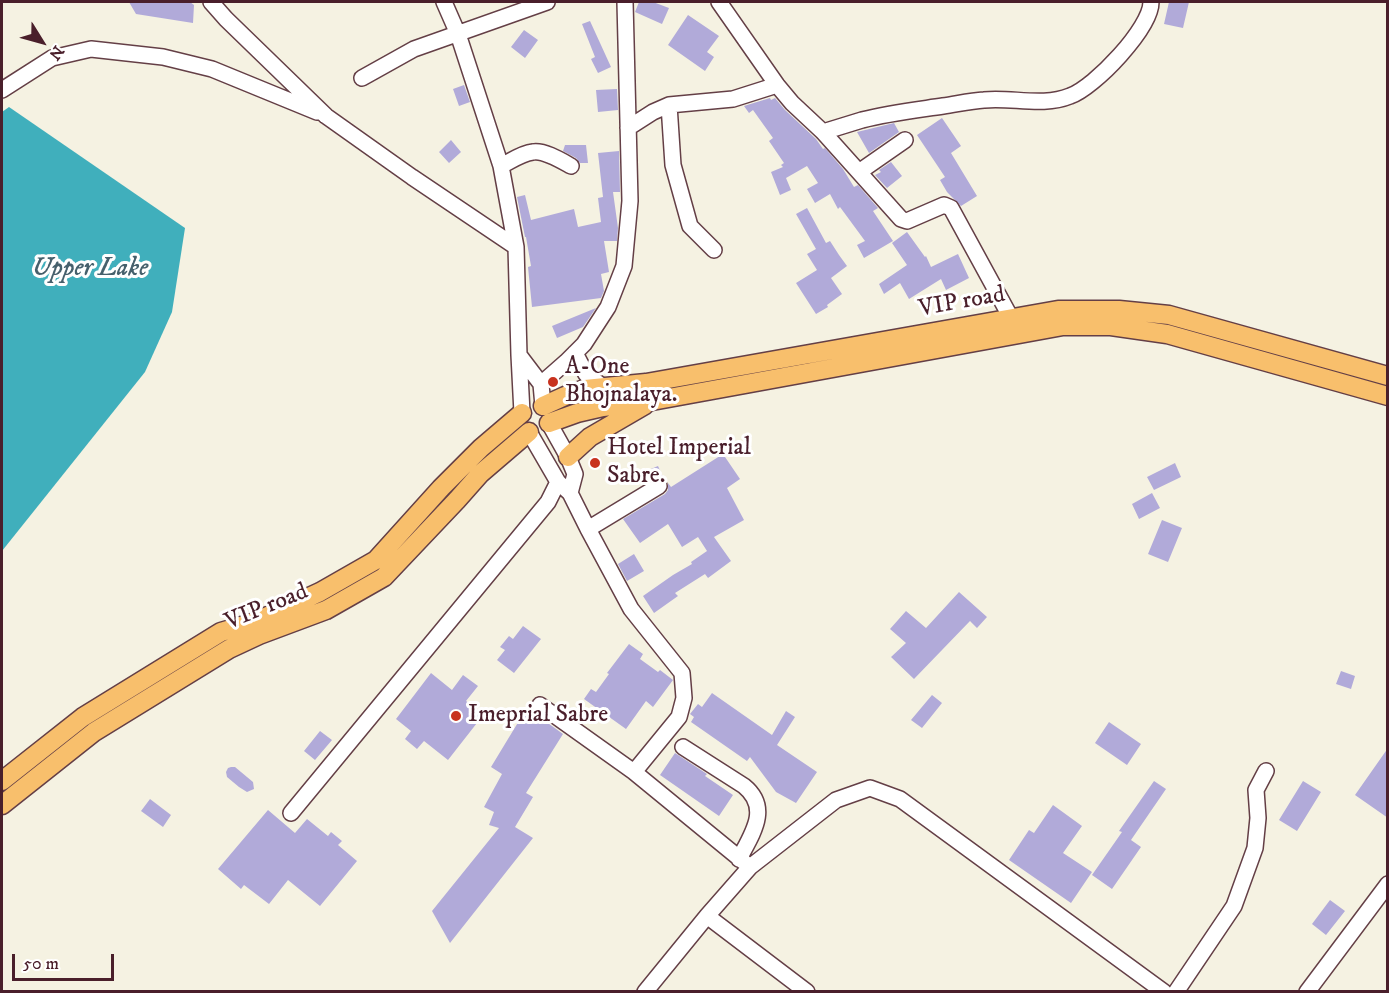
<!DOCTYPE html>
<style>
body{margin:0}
#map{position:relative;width:1389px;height:993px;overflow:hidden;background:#f5f2e2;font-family:"IM FELL DW Pica",serif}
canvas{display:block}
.frame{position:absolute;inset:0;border:3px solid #4a1f2b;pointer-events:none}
.north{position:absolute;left:12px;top:12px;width:60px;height:60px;-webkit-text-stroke:4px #fff;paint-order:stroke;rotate:127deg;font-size:16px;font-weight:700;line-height:24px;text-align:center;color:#4a1f2b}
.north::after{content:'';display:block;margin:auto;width:21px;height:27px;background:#4a1f2b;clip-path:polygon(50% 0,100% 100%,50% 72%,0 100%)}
.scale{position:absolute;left:12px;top:954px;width:102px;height:27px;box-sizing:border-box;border:3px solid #4a1f2b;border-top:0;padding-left:8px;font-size:18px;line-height:21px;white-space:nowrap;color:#4a1f2b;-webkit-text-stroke:4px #fff;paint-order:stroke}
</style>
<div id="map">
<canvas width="1389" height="993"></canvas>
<div class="frame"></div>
<div class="north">N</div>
<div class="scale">50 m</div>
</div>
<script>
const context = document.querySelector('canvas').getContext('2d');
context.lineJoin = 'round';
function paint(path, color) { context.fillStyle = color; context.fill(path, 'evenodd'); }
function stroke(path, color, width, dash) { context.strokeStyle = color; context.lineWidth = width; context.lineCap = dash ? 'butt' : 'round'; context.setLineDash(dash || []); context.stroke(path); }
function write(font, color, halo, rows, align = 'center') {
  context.font = font + ' "IM FELL DW Pica",serif'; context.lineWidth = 6; context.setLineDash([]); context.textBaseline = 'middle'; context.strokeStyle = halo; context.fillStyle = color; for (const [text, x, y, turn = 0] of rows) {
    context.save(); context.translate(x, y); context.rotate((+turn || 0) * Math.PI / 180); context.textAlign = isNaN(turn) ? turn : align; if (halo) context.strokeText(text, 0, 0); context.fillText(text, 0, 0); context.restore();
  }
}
const water = new Path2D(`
 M9,107L185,228L172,312L145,372L2,551V112Z`);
const building = new Path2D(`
 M129,2H190L194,5L193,23L136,14Z
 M639,2H653L669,8L662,24L635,12Z
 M1169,2H1189L1183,28L1164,24Z
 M688,15L719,36L707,52L714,57L705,71L668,45Z
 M590,21L611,67L598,73L591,59L595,57L582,24Z
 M524,30L538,40L525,58L511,47Z
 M464,85L470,102L459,106L453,89Z
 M617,89L618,110L598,112L596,90Z
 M770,98L771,100L775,98L785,110L816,139L823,149L825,148L843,169L854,187L858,185L878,208L873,211L893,241L864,258L857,245L865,241L840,207L838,209L830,194L815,203L807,189L818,183L807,166L786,178L791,190L780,195L771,172L783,167L781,165L784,163L769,141L773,138L753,110L749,113L744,106Z
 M942,118L961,146L951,153L977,196L961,206L947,192L940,180L945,177L917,135Z
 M894,123L899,132L869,153L857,132Z
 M451,140L461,152L449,163L439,152Z
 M565,145H586L588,163H580L576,158L563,151Z
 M619,151L620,192H613L618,228L617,241H604L609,272L601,274L604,291L601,298L532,307L528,267L531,266L526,237H525L517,197L525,195L531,220L574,209L578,227L601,222L598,198L603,197L598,153Z
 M891,162L902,176L887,188L875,175L881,172L879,170Z
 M807,208L826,243L830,241L839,255L847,266L831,278L842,294L827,305L828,307L816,314L796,283L817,270L807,254L816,249L796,214Z
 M907,232L925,257L926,256L931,267L958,254L969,278L946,290L941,279L909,299L900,283L884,294L879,284L907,265L892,243Z
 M596,308L583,327L557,338L552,326Z
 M723,454L740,479L727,488L744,520L714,537L731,561L708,578L705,574L675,593L678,596L654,613L643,596L673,575L692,564L691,562L707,551L698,537L682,547L668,524L640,543L623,519L665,494L668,490V483L671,487Z
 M1175,463L1181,477L1154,490L1147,477Z
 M658,466L663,477H654L641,485L637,475Z
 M1152,493L1160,508L1139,519L1132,504Z
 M1162,520L1182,528L1168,562L1148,554Z
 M634,554L644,571L627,581L618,564Z
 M959,592L987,617L977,628L970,621L914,679L891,657L906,643L890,629L906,611L926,628Z
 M523,626L541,639L514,673L497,660L505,650L500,647L509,636L513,639Z
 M629,644L643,654L640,659L658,672L660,670L673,680L653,707L646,701L626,729L584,699L591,689L596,692L609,674L607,673Z
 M1341,671L1355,676L1351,689L1336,684Z
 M431,673L452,690L463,675L478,686L466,701L484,714L448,760L424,741L417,749L405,739L411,731L396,719Z
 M712,693L772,735L786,711L795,717L777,745L817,772L796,803L776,792L750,757L747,761L691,722L694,717L690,714L698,704L702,707Z
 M932,695L942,703L922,728L911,720Z
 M528,706L534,713L563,734L526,793L533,797L515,827L533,838L450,943L432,911L499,828L489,825L494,812L484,807L502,774L491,767Z
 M1109,722L1141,744L1127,765L1095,743Z
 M320,731L332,740L315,760L304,751Z
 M1388,748V818L1355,795Z
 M675,753L707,774L705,776L733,795L719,816L660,775Z
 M231,767H235L253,782L254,789L247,792L239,787L227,777L226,772L228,768Z
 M1154,781L1166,789L1131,840L1141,847L1112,889L1092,875L1122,832L1119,831Z
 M1303,781L1321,792L1297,831L1279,820Z
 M150,799L171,815L163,827L141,811Z
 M1053,805L1082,826L1063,853L1092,872L1071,903L1009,860L1029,830L1034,833Z
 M268,810L295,833L307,819L328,836L331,832L342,841L338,845L357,861L320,906L288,880L269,904L244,885L241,889L218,869Z
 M1330,900L1345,911L1326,935L1312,924Z`);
const minor = new Path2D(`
 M211,2L226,19L326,116L412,177L516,247
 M444,2L458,34L501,166L516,247L519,355L522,413
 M719,2L777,85L792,103L823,132L901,219L907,221L944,205L951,208L1011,318
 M362,78L414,49L547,2
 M2,90L52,58L91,49L163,57L212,69L317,112
 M669,105L673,165L690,226L714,250
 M628,128L653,112L669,105L733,99L777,85
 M823,132C836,128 849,124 862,120C889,113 916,110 943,106C957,104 970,101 984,100C1012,97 1043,107 1070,96C1095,87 1151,28 1151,2
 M501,166C511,161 522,153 533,152C544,150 562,161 571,166
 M859,172L905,140
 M575,353L586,374L603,387
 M519,355L541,384L543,406
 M541,384L566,362L584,344L608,307L624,266L630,201L625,2
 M549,423L568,457L575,474L570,493
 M529,432L558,482L570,493L588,529L631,609L682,673L684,698L679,717L634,772
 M588,529L659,486
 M540,705L634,772L750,867
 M683,747L744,786C771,808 752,834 739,859
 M291,813L548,502L558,482
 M707,916L807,992
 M645,992L707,916L750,867L836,800L870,788L900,799L1164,992
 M1176,992L1234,906L1255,848L1258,818L1256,790L1266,771
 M1307,992L1388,884`);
const major = new Path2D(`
 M543,406L565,396L585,389L646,383L1058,310H1119L1169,315L1388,376
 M549,423L577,413L603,407L652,401L1063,326H1111L1167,334L1388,396
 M568,457L590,437L645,405
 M2,781L83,717L221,632L255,622L320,592L376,560L441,488L481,448L522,413
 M2,805L94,732L229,649L259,635L326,610L384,577L457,500L480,474L529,432`);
const markers = [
 [553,382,6,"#c8321e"],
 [595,463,6,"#c8321e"],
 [456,716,6,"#c8321e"]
];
const streetNames = [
 ["VIP road",962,303,-10],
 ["VIP road",267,608,-22]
];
const poiNames = [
 ["A-One",565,368],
 ["Bhojnalaya.",565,396],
 ["Hotel Imperial",607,449],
 ["Sabre.",607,477],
 ["Imeprial Sabre",468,716]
];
const waterNames = [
 ["Upper Lake",90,270]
];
paint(water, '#40afbc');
paint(building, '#b1aad9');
stroke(minor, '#643f46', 18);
stroke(major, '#643f46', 21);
stroke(minor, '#fff', 15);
stroke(major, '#f8bf6c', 18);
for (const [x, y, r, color] of markers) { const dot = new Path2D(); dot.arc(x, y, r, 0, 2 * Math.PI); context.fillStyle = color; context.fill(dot); stroke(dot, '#fff', 2); }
write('24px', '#4a1f2b', '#fff', streetNames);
write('24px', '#4a1f2b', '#fff', poiNames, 'left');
write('italic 26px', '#46606c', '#fff', waterNames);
</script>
